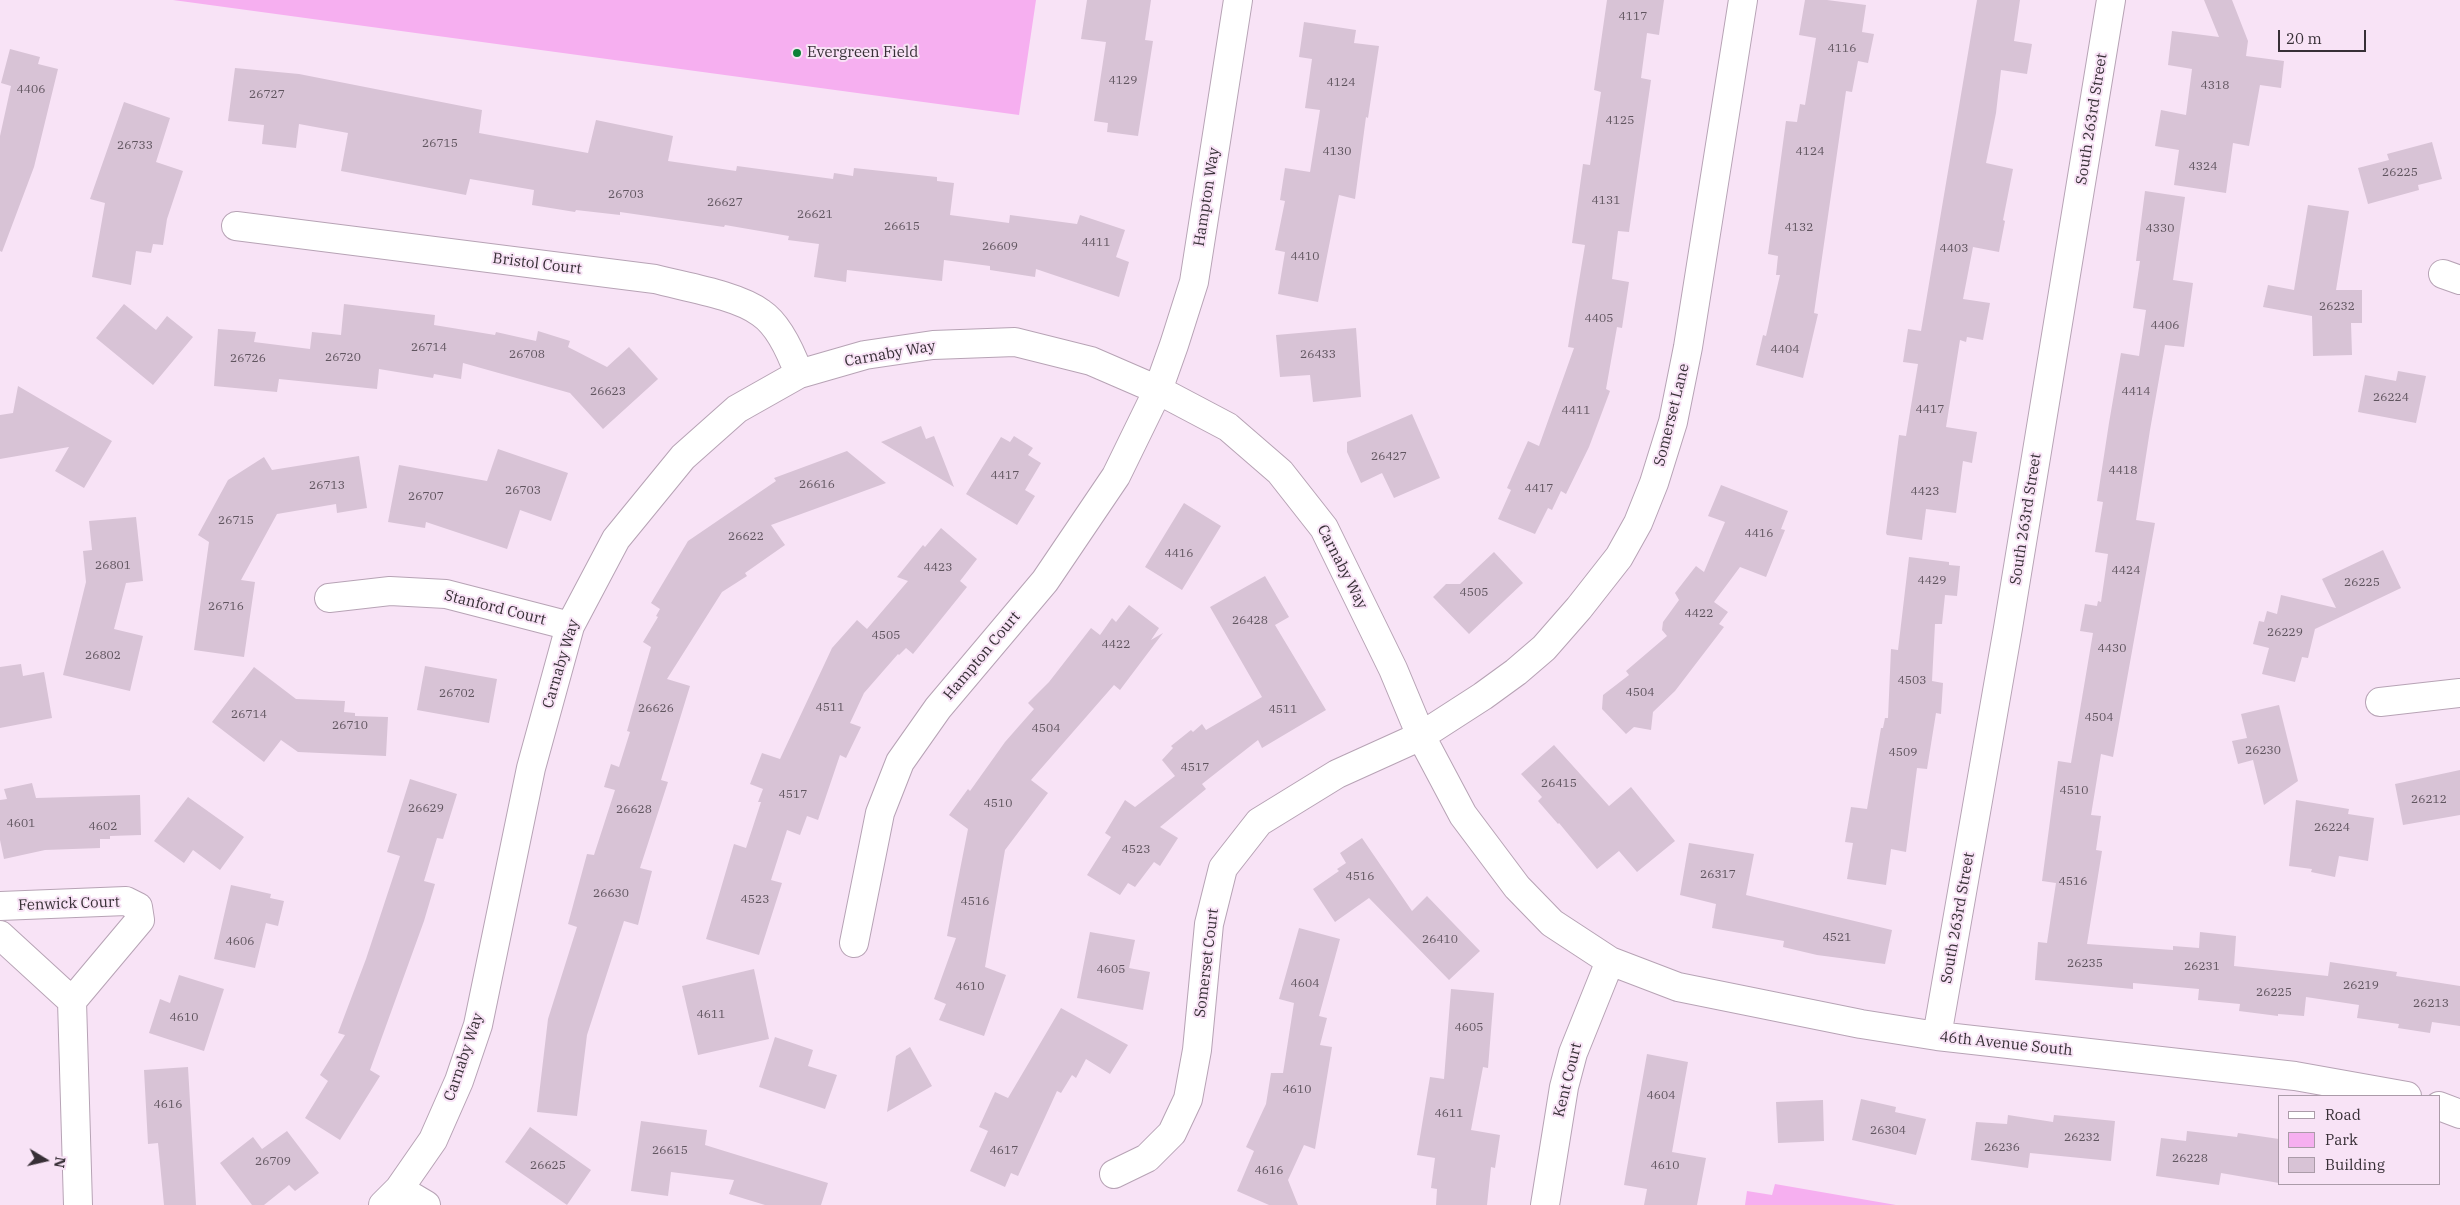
<!DOCTYPE html>
<style>
body{margin:0}
#map{position:relative;width:2460px;height:1205px;overflow:hidden;background:#f8e3f6;font-family:"IBM Plex Serif",serif}
canvas{display:block}
.legend{position:absolute;left:2278px;top:1095px;width:162px;height:90px;box-sizing:border-box;background:#f8e3f6;border:1px solid #ab9ba9;margin:0;padding:6px 9px;list-style:none;font-size:15px;color:#372f36}
.legend li{display:flex;align-items:center;gap:10px;height:25px}
.legend b{width:25px;border:1px solid #ab9ba9}
.north{position:absolute;left:20px;top:1135px;width:50px;height:50px;-webkit-text-stroke:4px #f8e3f6;paint-order:stroke;rotate:99deg;font-size:14px;font-weight:700;line-height:20px;text-align:center;color:#372f36}
.north::after{content:'';display:block;margin:auto;width:18px;height:22px;background:#372f36;clip-path:polygon(50% 0,100% 100%,50% 72%,0 100%)}
.scale{position:absolute;left:2278px;top:30px;width:88px;height:22px;box-sizing:border-box;border:2px solid #372f36;border-top:0;padding-left:6px;font-size:15px;line-height:18px;white-space:nowrap;color:#372f36;-webkit-text-stroke:4px #f8e3f6;paint-order:stroke}
</style>
<div id="map">
<canvas width="2460" height="1205"></canvas>
<ul class="legend">
<li><b style="height:6px;background:#fff"></b>Road</li>
<li><b style="height:14px;background:#f6aff0"></b>Park</li>
<li><b style="height:14px;background:#d8c3d6"></b>Building</li>
</ul>
<div class="north">N</div>
<div class="scale">20 m</div>
</div>
<script>
const context = document.querySelector('canvas').getContext('2d');
context.lineJoin = 'round';
function paint(path, color) { context.fillStyle = color; context.fill(path, 'evenodd'); }
function stroke(path, color, width, dash) { context.strokeStyle = color; context.lineWidth = width; context.lineCap = dash ? 'butt' : 'round'; context.setLineDash(dash || []); context.stroke(path); }
function write(font, color, halo, rows, align = 'center') {
  context.font = font + ' "IBM Plex Serif",serif'; context.lineWidth = 4; context.setLineDash([]); context.textBaseline = 'middle'; context.strokeStyle = halo; context.fillStyle = color; for (const [text, x, y, turn = 0] of rows) {
    context.save(); context.translate(x, y); context.rotate((+turn || 0) * Math.PI / 180); context.textAlign = isNaN(turn) ? turn : align; if (halo) context.strokeText(text, 0, 0); context.fillText(text, 0, 0); context.restore();
  }
}
const green = new Path2D(`
 M173,0H1036L1019,115Z
 M1775,1184L1896,1205H1745L1747,1191L1772,1195Z`);
const building = new Path2D(`
 M1087,0H1151L1145,40L1153,41L1138,136L1107,132L1108,123L1094,121L1106,42L1081,39Z
 M1607,0H1664L1659,35L1647,33L1641,78L1651,80L1629,232L1618,231L1612,279L1629,282L1622,328L1617,327L1606,389L1610,391L1589,447L1566,494L1561,491L1552,510L1548,508L1535,534L1498,519L1511,490L1507,488L1528,441L1539,446L1574,348L1568,347L1585,245L1572,243L1583,164L1590,165L1601,92L1594,90Z
 M1805,0H1827L1866,5L1862,32L1874,34L1868,63L1858,61L1852,92L1846,91L1814,313L1818,314L1803,378L1756,365L1763,335L1766,336L1780,275H1776L1778,256L1768,254L1786,121L1797,122L1800,104L1805,105L1816,38L1799,35Z
 M1977,0H2020L2014,41L2032,44L2027,74L2001,70L1996,113L1986,163L2013,169L2003,220L2005,221L1999,252L1973,247L1963,299L1990,303L1983,340L1967,337L1966,342L1960,340L1946,427L1977,432L1972,463L1963,461L1956,513L1926,509L1922,540L1887,535L1886,533L1899,435L1906,436L1918,364L1903,362L1908,329L1921,331Z
 M2204,0H2232L2248,41L2246,56L2284,61L2281,88L2260,85L2249,146L2233,143L2226,193L2174,185L2179,150L2155,146L2161,110L2186,115L2192,69L2168,65L2172,31L2219,37Z
 M1304,22L1356,30L1354,43L1379,46L1368,118L1366,117L1355,199L1339,195L1318,302L1278,294L1285,252L1275,250L1285,201L1280,200L1285,168L1310,172L1320,110L1305,108L1312,59L1299,57Z
 M10,49L40,57L38,64L58,69L34,167L2,252L0,251V136L11,86L1,83Z
 M235,68L299,74L482,110L479,133L588,153L596,120L673,136L668,161L736,171L737,166L833,179L834,173L853,176L854,168L937,177V181L954,183L950,215L1009,223L1010,215L1077,224L1080,215L1125,230L1116,257L1129,262L1119,297L1036,269L1035,277L990,270V266L944,260L942,281L847,270L846,282L814,277L819,244L788,240L789,236L725,225L724,227L620,212V215L576,210L575,212L532,205L534,190L470,179L466,195L341,171L348,133L299,124L296,148L262,144L264,125L228,121Z
 M124,102L170,118L156,162L183,171L167,219L163,245L153,244L151,253L136,251L131,285L92,277L105,203L90,199Z
 M2432,142L2442,179L2418,185L2419,190L2368,204L2358,168L2389,160L2387,154Z
 M2145,191L2185,197L2173,280L2193,283L2184,347L2165,345L2150,430L2136,520L2155,523L2113,757L2101,754L2091,815L2101,816L2096,850L2102,851L2087,944L2173,950V946L2199,948L2200,932L2236,936L2234,966L2328,976L2330,962L2397,972L2396,976L2460,986V1026L2432,1022L2430,1033L2398,1028L2399,1024L2357,1018L2359,1005L2306,997L2304,1016L2278,1014V1016L2239,1011L2240,1004L2198,1000L2199,989L2133,983V989L2035,980L2038,942L2047,943L2056,883L2042,881L2058,761L2071,763L2093,633L2080,631L2085,604L2097,606L2098,601L2101,602L2108,554L2095,552L2103,502L2097,501L2109,423L2121,353L2139,356L2146,310L2133,308L2140,261H2136Z
 M2308,205L2349,211L2336,290H2362V323H2351L2352,355L2313,356L2312,316L2263,307L2268,285L2294,290Z
 M124,304L156,330L167,316L193,337L153,385L96,338Z
 M344,304L435,315L434,325L495,335L496,332L536,341L538,331L570,341L568,347L607,367L629,347L658,379L603,429L570,393L463,363L461,379L434,374L433,378L379,369L377,389L279,379L277,392L214,386L218,329L256,332L254,342L310,349L312,332L341,335Z
 M1356,328L1361,397L1313,402L1310,375L1280,377L1276,335Z
 M2398,371L2426,376L2416,423L2358,412L2365,375L2396,381Z
 M18,386L112,441L84,488L55,471L69,447L0,459V415L13,413Z
 M1412,414L1440,478L1394,498L1382,473L1361,483L1347,452V442Z
 M921,426L926,439L934,436L954,487L881,442Z
 M1014,436L1033,448L1028,455L1041,463L1025,490L1035,496L1017,525L966,494L1001,437L1010,442Z
 M498,449L568,473L551,521L520,510L507,549L426,522L425,528L388,522L399,465L487,481Z
 M847,451L886,483L771,525L785,545L745,573L747,576L722,592L667,679L690,686L661,780L668,782L640,868L652,871L638,925L624,921L587,1035L577,1116L537,1112L548,1019L577,927L568,924L587,854L594,855L615,790L604,787L611,764L619,767L630,732L627,731L651,647L643,642L658,617L656,616L660,609L651,603L688,541L776,481L774,478Z
 M359,456L367,508L337,513L336,504L277,514L241,580L255,582L244,657L194,650L209,542L198,535L228,480L264,457L272,470Z
 M1721,485L1788,511L1781,529L1785,530L1766,577L1740,567L1714,602L1728,612L1719,624L1724,627L1675,691L1653,712L1651,730L1634,727L1626,734L1602,709L1603,695L1629,675L1626,671L1667,636L1662,630L1663,622L1679,600L1675,593L1696,566L1704,572L1725,522L1708,516Z
 M1184,503L1221,526L1182,590L1145,567Z
 M136,517L143,581L126,583L114,629L143,636L130,691L63,675L86,582L83,551L92,550L89,521Z
 M941,528L977,559L960,581L967,587L913,654L906,648L899,655L898,654L864,693L850,723L861,727L846,758L840,755L818,820L807,816L800,835L787,830L771,880L782,883L759,955L706,939L734,844L746,848L761,802H758L763,789L750,784L762,753L780,759L832,648L857,620L867,629L908,581L897,577L923,545L925,547Z
 M2383,550L2401,588L2315,629L2308,658L2302,657L2295,682L2262,674L2269,648L2253,644L2259,621L2264,622L2267,611L2277,614L2281,595L2336,608L2322,579Z
 M1494,552L1523,583L1469,634L1433,597L1446,584H1460Z
 M1909,557L1949,562V565L1960,566L1957,596L1945,595L1942,624H1935L1932,681L1943,683L1941,714L1936,713L1927,769L1917,768L1906,852L1891,849L1886,885L1847,879L1853,843L1845,842L1851,807L1867,809L1881,728H1883L1885,718H1888L1891,649L1898,650Z
 M1265,576L1289,617L1275,625L1326,710L1262,748L1258,740L1202,784L1206,789L1160,827L1178,838L1160,866L1154,862L1135,887L1128,883L1120,895L1087,875L1111,837L1105,833L1125,800L1135,807L1175,776L1162,760L1173,748L1171,746L1191,730L1193,732L1202,724L1206,730L1262,697L1210,607Z
 M1129,605L1159,628L1151,640L1163,633L1120,690L1114,685L1031,780L1048,793L1005,850L985,967L1006,975L984,1036L939,1020L946,1004L934,999L956,938L947,936L968,829L949,815L968,789L970,791L1005,742L1034,709L1028,703L1049,682L1091,628L1100,635L1112,618L1116,622Z
 M21,664L23,676L44,672L52,718L0,728V667Z
 M425,666L497,679L489,723L417,710Z
 M254,667L296,699L345,701L344,712L355,713V716L388,717L386,756L298,752L281,740L264,762L212,722Z
 M2279,705L2298,781L2264,805L2253,760L2238,764L2232,741L2247,738L2241,714Z
 M1554,745L1609,806L1631,787L1675,841L1637,872L1619,851L1597,869L1559,823L1558,824L1538,801L1542,797L1521,774Z
 M2460,770V815L2403,825L2395,784Z
 M410,779L457,794L443,839L437,838L424,881L435,884L424,921L370,1070L380,1076L340,1140L305,1118L328,1081L320,1075L345,1035L338,1033L366,959L400,856L387,852Z
 M32,783L36,798L140,795L141,835L110,836V839H100V848L45,850L4,859L0,840V800L7,799L4,789Z
 M188,797L244,837L220,870L193,850L184,863L154,841Z
 M2296,800L2349,809L2348,814L2374,818L2368,861L2339,856L2335,877L2311,872L2312,869L2289,866Z
 M1362,838L1412,911L1427,896L1480,951L1449,980L1369,898L1335,922L1313,889L1339,871L1337,869L1346,863L1340,853Z
 M1689,843L1754,854L1746,895L1892,930L1885,964L1817,955L1783,947L1784,941L1712,928L1716,904L1680,895Z
 M231,885L271,894L270,898L284,901L278,926L266,923L255,968L214,959Z
 M1299,928L1340,939L1319,1016L1327,1018L1320,1045L1332,1047L1315,1149L1304,1145L1288,1180L1298,1205H1269L1237,1191L1254,1151L1246,1147L1266,1104L1271,1073H1283L1294,1003L1279,999Z
 M1090,932L1135,940L1129,968L1150,972L1143,1010L1077,998Z
 M754,969L769,1039L698,1055L682,986Z
 M179,975L224,989L204,1051L149,1033L160,999L170,1003Z
 M1451,989L1494,993L1488,1068L1483,1067L1471,1130L1500,1135L1495,1168L1491,1167L1487,1205H1436L1437,1189L1431,1188L1435,1158L1417,1155L1430,1077L1444,1079Z
 M1061,1008L1128,1045L1110,1074L1086,1059L1076,1078L1072,1075L1061,1093L1057,1091L1018,1176L1011,1173L1005,1187L970,1171L988,1131L979,1127L995,1092L1008,1098Z
 M775,1037L813,1050L808,1066L837,1075L825,1109L759,1087Z
 M910,1047L932,1086L887,1112L896,1056Z
 M1647,1054L1688,1062L1672,1152L1706,1158L1697,1205H1644L1647,1189L1624,1185Z
 M188,1067L196,1205H164L158,1143L148,1144L144,1070Z
 M1861,1099L1896,1107L1895,1112L1926,1119L1916,1155L1852,1140Z
 M1823,1100L1824,1141L1778,1143L1776,1102Z
 M2008,1115L2053,1122L2054,1115L2115,1121L2111,1161L2030,1153L2028,1168L1971,1160L1976,1122L2007,1124Z
 M641,1121L707,1130L705,1145L828,1183L821,1205H765L729,1194L734,1180L671,1172L668,1196L631,1191Z
 M530,1127L591,1170L567,1205L505,1162Z
 M287,1131L319,1173L295,1191L289,1185L264,1205H252L220,1163L253,1137L262,1149Z
 M2187,1131L2237,1137L2238,1133L2279,1139V1183L2221,1173L2219,1185L2156,1176L2161,1138L2186,1141Z`);
const minor = new Path2D(`
 M236,226L655,279C685,287 737,295 761,313C779,325 792,355 799,374
 M2443,274L2460,280
 M329,598L390,591L446,594L570,626
 M2380,702L2460,693
 M0,906L126,901L138,907L140,920L72,1001L0,935
 M854,943L880,813L900,762L938,708L1045,581L1116,476L1158,390L1174,345L1194,282L1238,0
 M72,1001L78,1205
 M1937,1036L2008,628L2111,0
 M2439,1106L2460,1114
 M1114,1174L1147,1158L1172,1133L1188,1099L1197,1050L1209,924L1223,868L1259,822L1337,774L1421,736L1483,696L1516,672L1544,648L1579,608L1619,557L1638,523L1654,483L1673,422L1688,347L1743,0
 M399,1189L426,1205
 M383,1205L399,1189L433,1140L459,1081L478,1025L531,768L570,626L616,539L683,457L737,409L799,374L865,355L933,345L1015,342L1091,361L1158,390L1228,427L1280,472L1324,528L1393,669L1421,736L1463,815L1517,887L1552,923L1610,961L1678,987L1861,1024L1937,1036L2295,1076L2407,1096
 M1545,1205L1564,1087L1573,1053L1610,961`);
const markers = [
 [797,53,5,"#0e8138"]
];
const numberNames = [
 ["4117",1633,17],
 ["4116",1842,49],
 ["4129",1123,81],
 ["4124",1341,83],
 ["4318",2215,86],
 ["4406",31,90],
 ["26727",267,95],
 ["4125",1620,121],
 ["26715",440,144],
 ["26733",135,146],
 ["4130",1337,152],
 ["4124",1810,152],
 ["4324",2203,167],
 ["26225",2400,173],
 ["26703",626,195],
 ["4131",1606,201],
 ["26627",725,203],
 ["26621",815,215],
 ["26615",902,227],
 ["4132",1799,228],
 ["4330",2160,229],
 ["4411",1096,243],
 ["26609",1000,247],
 ["4403",1954,249],
 ["4410",1305,257],
 ["26232",2337,307],
 ["4405",1599,319],
 ["4406",2165,326],
 ["26714",429,348],
 ["4404",1785,350],
 ["26708",527,355],
 ["26433",1318,355],
 ["26720",343,358],
 ["26726",248,359],
 ["26623",608,392],
 ["4414",2136,392],
 ["26224",2391,398],
 ["4417",1930,410],
 ["4411",1576,411],
 ["26427",1389,457],
 ["4418",2123,471],
 ["4417",1005,476],
 ["26616",817,485],
 ["26713",327,486],
 ["4417",1539,489],
 ["26703",523,491],
 ["4423",1925,492],
 ["26707",426,497],
 ["26715",236,521],
 ["4416",1759,534],
 ["26622",746,537],
 ["4416",1179,554],
 ["26801",113,566],
 ["4423",938,568],
 ["4424",2126,571],
 ["4429",1932,581],
 ["26225",2362,583],
 ["4505",1474,593],
 ["26716",226,607],
 ["4422",1699,614],
 ["26428",1250,621],
 ["26229",2285,633],
 ["4505",886,636],
 ["4422",1116,645],
 ["4430",2112,649],
 ["26802",103,656],
 ["4503",1912,681],
 ["4504",1640,693],
 ["26702",457,694],
 ["4511",830,708],
 ["26626",656,709],
 ["4511",1283,710],
 ["26714",249,715],
 ["4504",2099,718],
 ["26710",350,726],
 ["4504",1046,729],
 ["26230",2263,751],
 ["4509",1903,753],
 ["4517",1195,768],
 ["26415",1559,784],
 ["4510",2074,791],
 ["4517",793,795],
 ["26212",2429,800],
 ["4510",998,804],
 ["26629",426,809],
 ["26628",634,810],
 ["4601",21,824],
 ["4602",103,827],
 ["26224",2332,828],
 ["4523",1136,850],
 ["26317",1718,875],
 ["4516",1360,877],
 ["4516",2073,882],
 ["26630",611,894],
 ["4523",755,900],
 ["4516",975,902],
 ["4521",1837,938],
 ["26410",1440,940],
 ["4606",240,942],
 ["26235",2085,964],
 ["26231",2202,967],
 ["4605",1111,970],
 ["4604",1305,984],
 ["26219",2361,986],
 ["4610",970,987],
 ["26225",2274,993],
 ["26213",2431,1004],
 ["4611",711,1015],
 ["4610",184,1018],
 ["4605",1469,1028],
 ["4610",1297,1090],
 ["4604",1661,1096],
 ["4616",168,1105],
 ["4611",1449,1114],
 ["26304",1888,1131],
 ["26232",2082,1138],
 ["26236",2002,1148],
 ["26615",670,1151],
 ["4617",1004,1151],
 ["26228",2190,1159],
 ["26709",273,1162],
 ["26625",548,1166],
 ["4610",1665,1166],
 ["4616",1269,1171]
];
const poiNames = [
 ["Evergreen Field",807,53]
];
const streetNames = [
 ["South 263rd Street",2092,119,-81],
 ["Hampton Way",1207,197,-81],
 ["Bristol Court",537,264,7],
 ["Carnaby Way",890,354,-10],
 ["Somerset Lane",1672,415,-76],
 ["South 263rd Street",2026,519,-81],
 ["Carnaby Way",1342,567,63],
 ["Stanford Court",495,608,14],
 ["Hampton Court",982,656,-50],
 ["Carnaby Way",561,664,-73],
 ["Fenwick Court",69,904,-2],
 ["South 263rd Street",1958,918,-80],
 ["Somerset Court",1207,963,-83],
 ["46th Avenue South",2006,1044,6],
 ["Carnaby Way",464,1057,-71],
 ["Kent Court",1568,1080,-76]
];
paint(green, '#f6aff0');
paint(building, '#d8c3d6');
stroke(minor, '#b7a3b5', 30);
stroke(minor, '#fff', 28);
for (const [x, y, r, color] of markers) { const dot = new Path2D(); dot.arc(x, y, r, 0, 2 * Math.PI); context.fillStyle = color; context.fill(dot); stroke(dot, '#f8e3f6', 2); }
write('12px', '#5f545e', null, numberNames);
write('15px', '#372f36', '#f8e3f6', poiNames, 'left');
write('15px', '#372f36', '#f8e3f6', streetNames);
</script>
